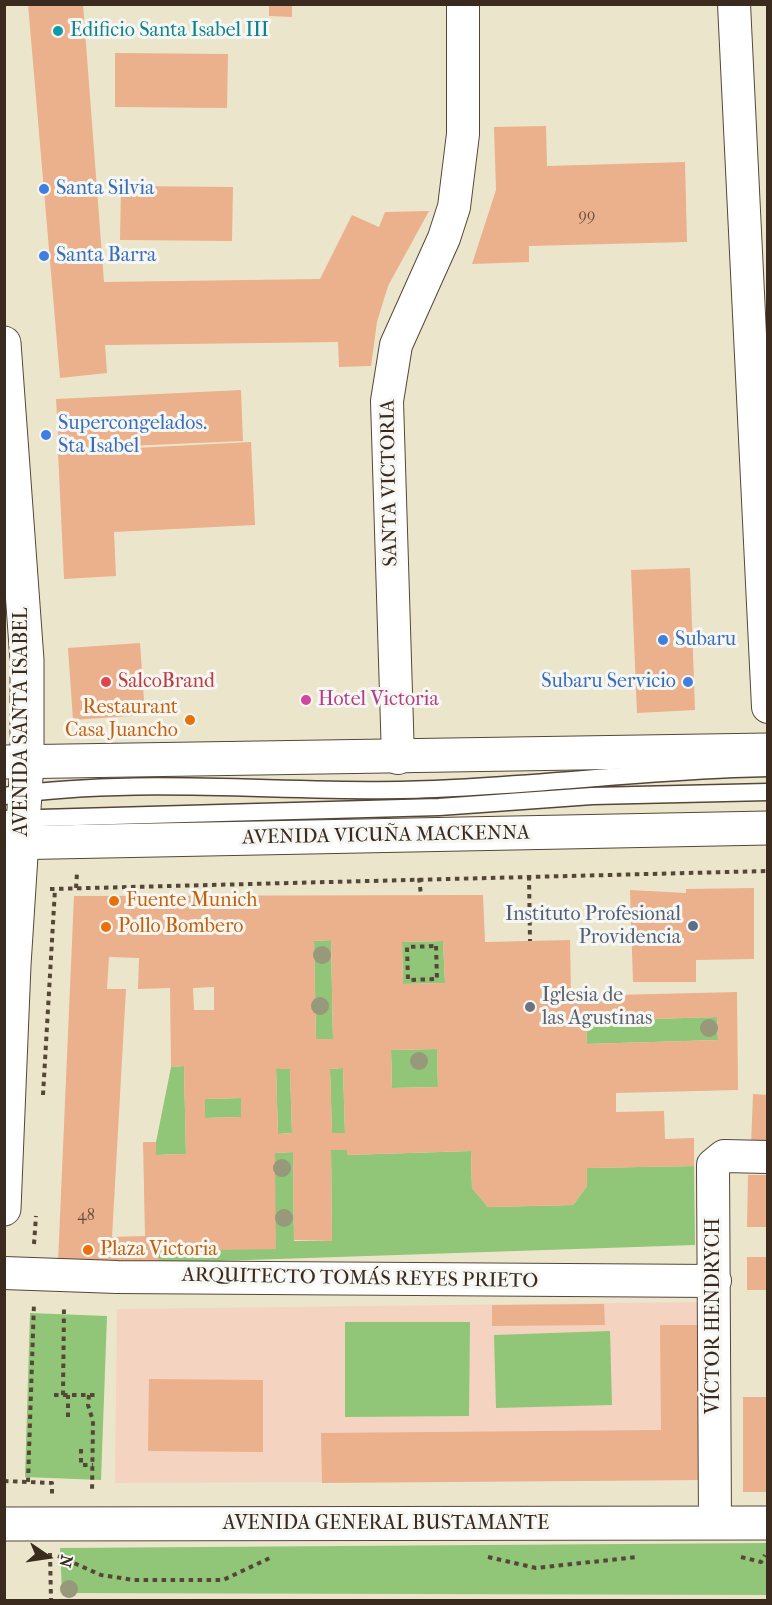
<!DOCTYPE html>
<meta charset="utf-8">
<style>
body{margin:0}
#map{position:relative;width:772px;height:1605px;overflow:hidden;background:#ebe6cb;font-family:"IM FELL French Canon",serif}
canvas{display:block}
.frame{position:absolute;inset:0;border:6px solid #3b2a1e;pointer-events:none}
.north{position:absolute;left:18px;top:1527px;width:60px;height:60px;-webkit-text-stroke:4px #f6f6f2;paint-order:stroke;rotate:103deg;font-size:16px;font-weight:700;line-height:24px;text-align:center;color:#3b2a1e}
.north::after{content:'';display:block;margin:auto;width:21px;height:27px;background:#3b2a1e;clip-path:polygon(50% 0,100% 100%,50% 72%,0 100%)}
</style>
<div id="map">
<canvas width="772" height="1605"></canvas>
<div class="frame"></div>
<div class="north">N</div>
</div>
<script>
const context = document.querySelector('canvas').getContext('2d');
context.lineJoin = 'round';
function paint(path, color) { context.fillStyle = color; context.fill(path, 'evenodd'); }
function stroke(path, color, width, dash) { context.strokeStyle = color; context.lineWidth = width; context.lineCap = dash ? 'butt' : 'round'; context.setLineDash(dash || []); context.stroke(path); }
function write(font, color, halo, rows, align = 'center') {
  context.font = font + ' "IM FELL French Canon",serif'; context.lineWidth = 6; context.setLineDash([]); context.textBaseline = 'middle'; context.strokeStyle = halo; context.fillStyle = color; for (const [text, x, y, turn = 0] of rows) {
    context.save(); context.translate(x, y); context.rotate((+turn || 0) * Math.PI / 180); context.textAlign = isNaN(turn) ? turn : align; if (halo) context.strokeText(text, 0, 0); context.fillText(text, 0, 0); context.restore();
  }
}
const built = new Path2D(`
 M705,1302L706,1480L115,1483L117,1309Z`);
const green = new Path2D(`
 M331,940L333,1039H316L314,941Z
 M443,941L445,983L403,984L402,942Z
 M717,1017L718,1040L587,1044L586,1021Z
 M437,1049L438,1087L392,1088L391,1050Z
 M184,1066L186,1154L156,1155V1142L171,1067Z
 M343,1068L345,1133H332L330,1069Z
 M276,1069H290L292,1133L278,1134Z
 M241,1098V1117L205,1118V1099Z
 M331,1150H347V1155L471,1151L472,1188L488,1207L573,1205L587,1186V1168L694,1166L695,1245L159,1263V1251L275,1153L293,1152L294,1241H332Z
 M30,1313L107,1316L101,1480L25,1477Z
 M345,1322H470L469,1416L345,1417Z
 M610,1331L612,1405L496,1408L494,1335Z
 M767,1543V1595L62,1593L60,1548Z`);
const building = new Path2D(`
 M28,4H83L104,282L320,279L352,215L379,227L385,212L429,211L388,286L377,322L371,366L339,367L338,342L105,345L107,373L60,378Z
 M269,4H292V17L269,16Z
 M115,53L228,54L227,108L115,107Z
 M546,126L547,166L685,162L687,242L529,246V262L472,264L496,190L494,127Z
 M121,186L233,187L232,241L120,240Z
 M241,390L243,441L59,449L56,399Z
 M251,442L255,525L114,532L116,576L64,579L58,452Z
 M690,568L695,710L637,713L631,570Z
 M140,643L145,715L73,720L68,648Z
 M754,888V959L696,960V982H633L630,890L686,893V889Z
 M483,895L485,942L570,940L571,996L737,992L738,1090L616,1093V1112L664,1111L665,1139L694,1138V1166L587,1168V1186L573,1205L488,1207L472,1188L471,1151L347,1155V1150H331L332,1241L294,1240L293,1152L275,1153L276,1249L159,1251V1263L58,1262L74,896ZM331,940L333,1039H316L314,941ZM443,941L445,983L403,984L402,942ZM109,957L139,958L138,989L170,988L171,1067L184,1066L186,1154L156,1155V1142H143L145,1236L112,1237L126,989H107ZM214,987V1010H194L193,988ZM717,1017L718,1040L587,1044L586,1021ZM437,1049L438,1087L392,1088L391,1050ZM343,1068L345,1133H332L330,1069ZM276,1069H290L292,1133L278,1134ZM241,1098V1117L205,1118V1099Z
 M753,1094L768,1095V1146H751Z
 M748,1175H768V1227H747Z
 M747,1257H768V1290H747Z
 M604,1304L605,1325L492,1326V1305Z
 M660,1325H705L706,1480L322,1483L321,1433L661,1430Z
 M149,1379L263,1380V1452L148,1451Z
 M743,1397H768V1492H743Z`);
const path = new Path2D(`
 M529,876L530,941
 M419,878L421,895
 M76,888L77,873
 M50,889L768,871
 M436,946L437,979L408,980L407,947Z
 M43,1095L55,889
 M34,1244L36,1216
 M54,1395H96
 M63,1395L64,1306
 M89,1395L88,1405L93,1421L92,1493
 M68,1417V1395
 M81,1449V1465H93
 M4,1481L52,1483V1495
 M28,1482L34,1303
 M50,1553L51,1600
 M58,1556L101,1575L134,1580H223L272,1557
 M488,1557L536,1568L637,1557
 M741,1557L761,1562L765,1555`);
const lane = new Path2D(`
 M4,796C135,777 268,792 400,790C523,788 645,770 768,768
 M4,819L439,807L592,796L768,792`);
const street = new Path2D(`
 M734,4L768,707
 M398,758L387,401L396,345L444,238L454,207L463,134V4
 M4,1273L117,1277L715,1281
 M715,1523L713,1165L724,1156L768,1157`);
const secondary = new Path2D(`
 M4,343L27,660V762L14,965L4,1209
 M4,1524L768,1523`);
const primary = new Path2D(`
 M4,762L768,750
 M4,843L768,828`);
const trees = [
 [322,955],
 [320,1006],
 [709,1028],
 [419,1061],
 [282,1168],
 [284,1218],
 [69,1589]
];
const markers = [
 [58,31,6,"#0f9aa8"],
 [44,189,6,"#3f7fe0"],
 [44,256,6,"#3f7fe0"],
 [46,435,6,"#3f7fe0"],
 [663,640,6,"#3f7fe0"],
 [106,682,6,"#e0444e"],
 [688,682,6,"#3f7fe0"],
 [306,700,6,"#d1479c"],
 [190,720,6,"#e8710a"],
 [114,901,6,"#e8710a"],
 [693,926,6,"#5c6f8a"],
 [106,927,6,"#e8710a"],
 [530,1007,6,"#6b7280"],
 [88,1250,6,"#e8710a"]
];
const numberNames = [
 ["99",587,216],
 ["48",86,1216]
];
const cultureNames = [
 ["Edificio Santa Isabel III",70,31]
];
const shopNames = [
 ["Santa Silvia",56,189],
 ["Santa Barra",56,256],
 ["Supercongelados.",58,424],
 ["Sta Isabel",58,447],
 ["Subaru",675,640],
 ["Subaru Servicio",676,682,"right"]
];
const streetNames = [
 ["SANTA VICTORIA",390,483,-91],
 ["AVENIDA SANTA ISABEL",22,722,-90],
 ["AVENIDA VICUÑA MACKENNA",386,836,-1],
 ["ARQUITECTO TOMÁS REYES PRIETO",360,1279,1],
 ["VÍCTOR HENDRYCH",714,1316,-90],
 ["AVENIDA GENERAL BUSTAMANTE",386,1524]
];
const healthNames = [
 ["SalcoBrand",118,682]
];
const hotelNames = [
 ["Hotel Victoria",318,700]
];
const foodNames = [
 ["Restaurant",178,708,"right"],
 ["Casa Juancho",178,731,"right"],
 ["Fuente Munich",126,901],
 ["Pollo Bombero",118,927],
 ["Plaza Victoria",100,1250]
];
const serviceNames = [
 ["Instituto Profesional",681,915],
 ["Providencia",681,938]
];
const worshipNames = [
 ["Iglesia de",542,996],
 ["las Agustinas",542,1019]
];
paint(built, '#f4d3c0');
paint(green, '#91c678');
paint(building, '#ebb08c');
stroke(lane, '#554638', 19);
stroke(street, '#554638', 34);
stroke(secondary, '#554638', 35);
stroke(primary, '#554638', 35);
stroke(path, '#554638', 4, [4.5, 4.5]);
stroke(lane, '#fff', 16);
stroke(street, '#fff', 32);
stroke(secondary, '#fff', 33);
stroke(primary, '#fff', 33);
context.fillStyle = '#98987b';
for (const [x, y] of trees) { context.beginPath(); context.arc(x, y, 9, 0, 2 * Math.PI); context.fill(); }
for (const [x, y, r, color] of markers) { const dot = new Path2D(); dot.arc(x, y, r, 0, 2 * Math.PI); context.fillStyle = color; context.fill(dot); stroke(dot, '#f6f6f2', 2); }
write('16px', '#674c3a', null, numberNames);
write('20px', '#0d838f', '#f6f6f2', cultureNames, 'left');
write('20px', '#366cbe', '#f6f6f2', shopNames, 'left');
write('20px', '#3b2a1e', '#f6f6f2', streetNames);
write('20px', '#be3a42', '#f6f6f2', healthNames, 'left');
write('20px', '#b23c85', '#f6f6f2', hotelNames, 'left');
write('20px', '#c56008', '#f6f6f2', foodNames, 'left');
write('20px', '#4e5e75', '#f6f6f2', serviceNames, 'right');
write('20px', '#5b616d', '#f6f6f2', worshipNames, 'left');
</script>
